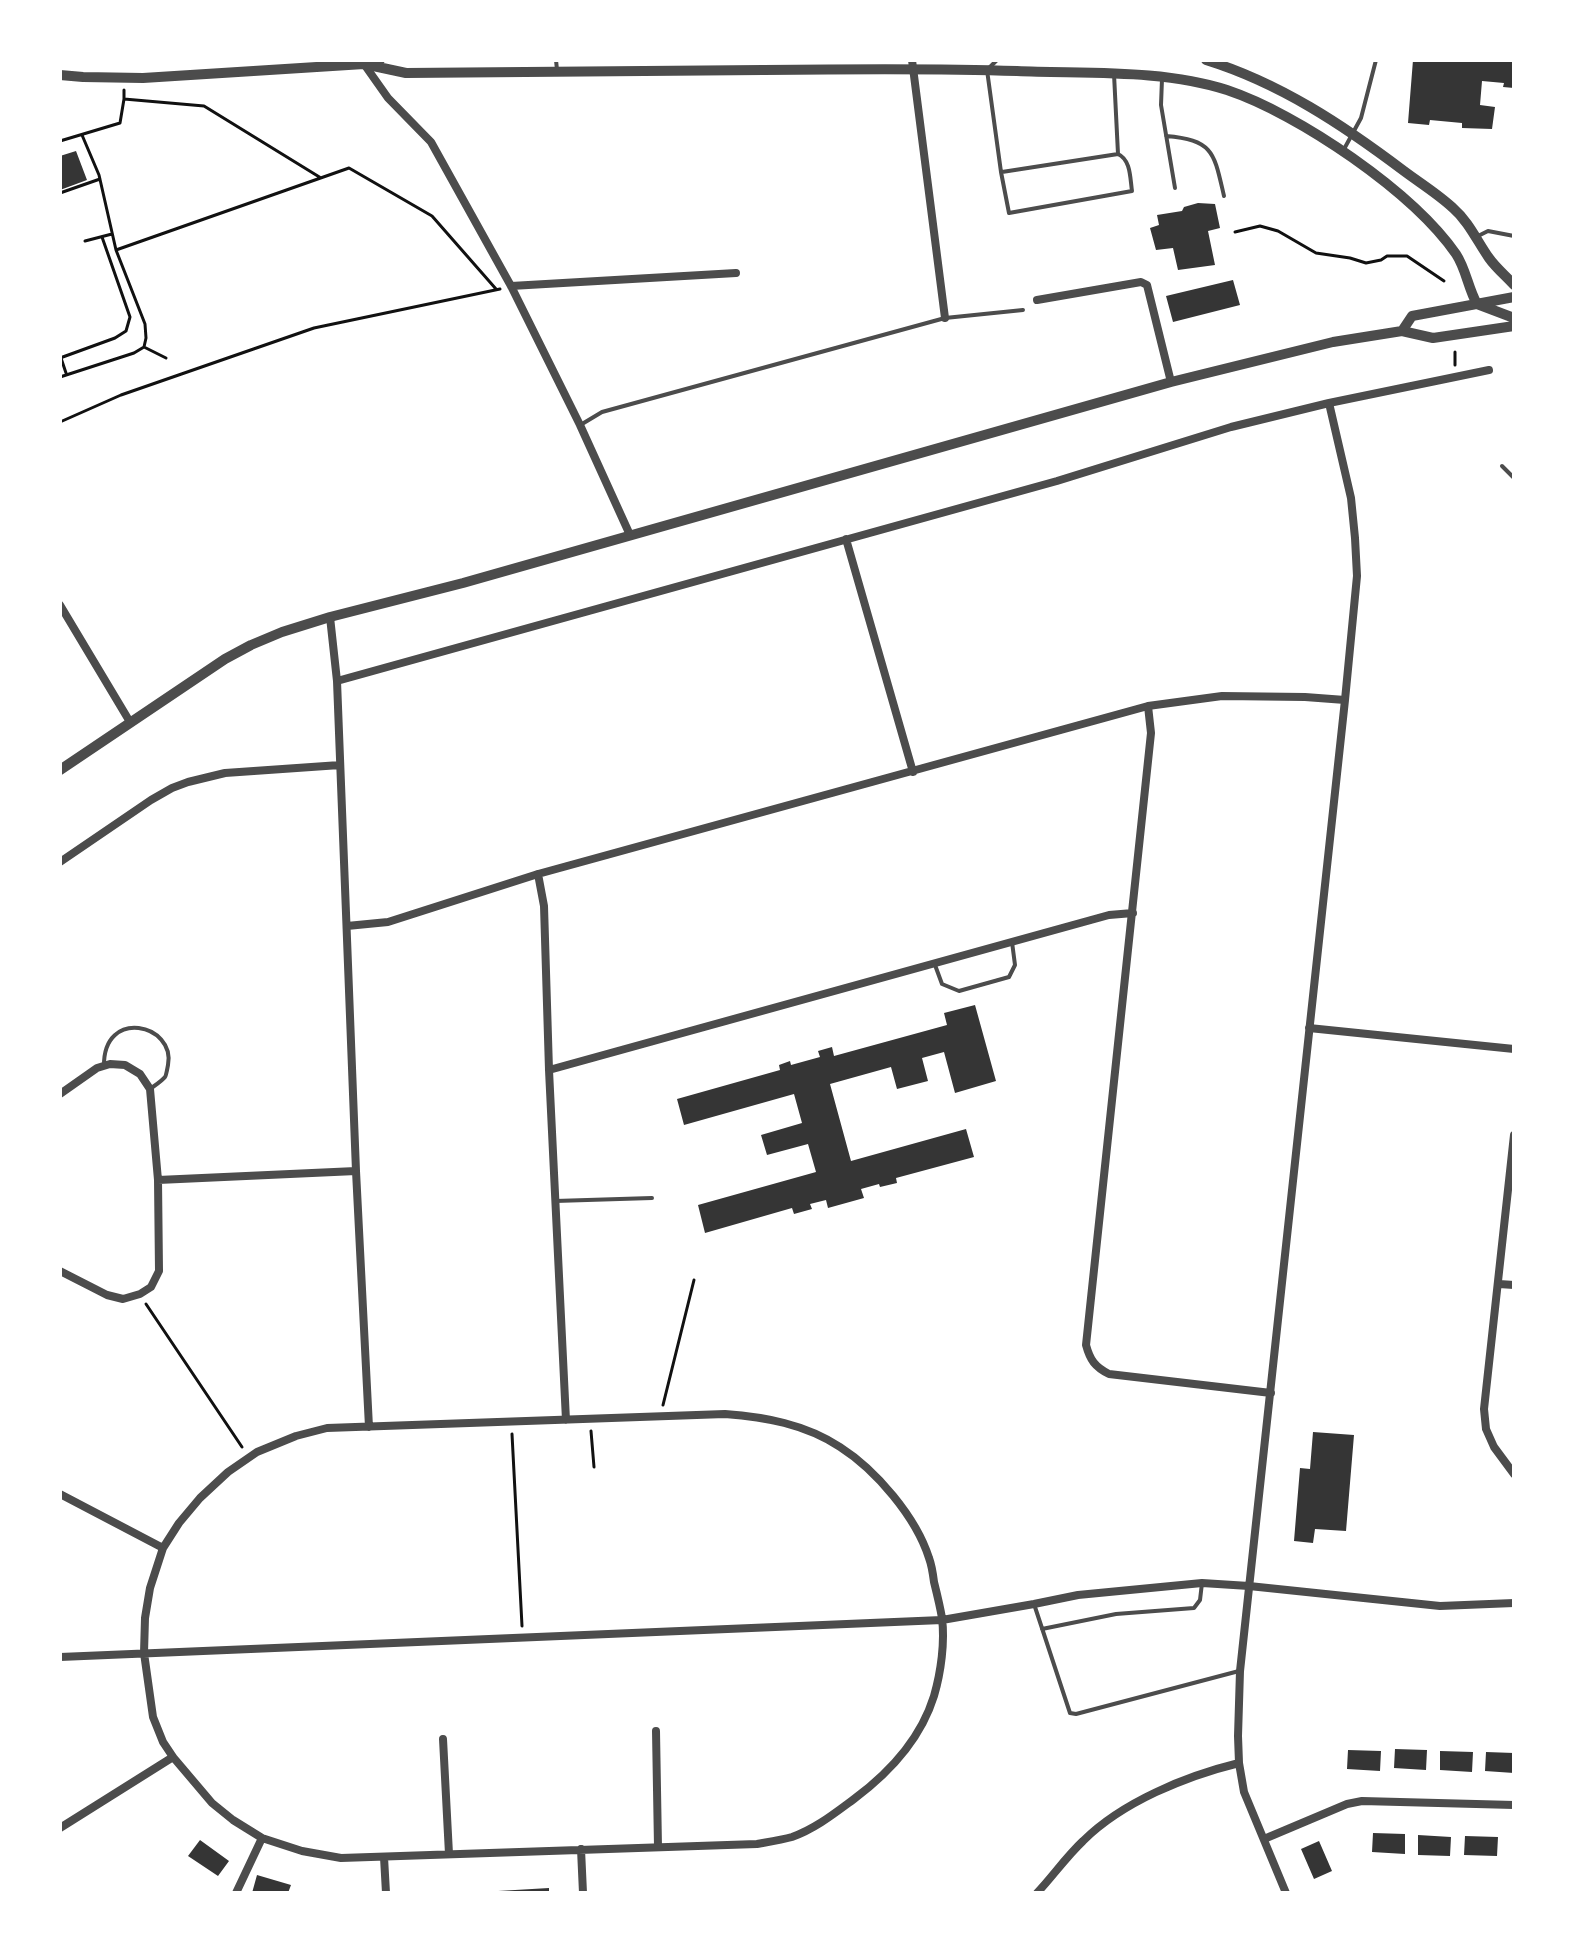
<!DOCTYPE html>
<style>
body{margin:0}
#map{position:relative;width:1574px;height:1953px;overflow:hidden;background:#fff;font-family:Barlow,sans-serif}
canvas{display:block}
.frame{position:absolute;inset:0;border:62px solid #fff;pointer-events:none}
</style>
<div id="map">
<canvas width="1574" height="1953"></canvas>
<div class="frame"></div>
</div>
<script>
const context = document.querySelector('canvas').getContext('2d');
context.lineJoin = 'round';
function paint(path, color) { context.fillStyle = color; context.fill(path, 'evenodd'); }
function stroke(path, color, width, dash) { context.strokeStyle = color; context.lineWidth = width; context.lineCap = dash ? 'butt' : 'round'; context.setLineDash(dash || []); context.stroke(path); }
const building = new Path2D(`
 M1413,60H1514V88L1503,87L1504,83L1482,81L1480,105L1495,107L1492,129L1462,128V123L1430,120L1429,125L1408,123Z
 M76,151L87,180L60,190V156Z
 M1198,203L1215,204L1220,228L1208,231L1215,265L1178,270L1173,248L1156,250L1150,228L1159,225L1157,215L1182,211L1184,207Z
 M1233,280L1240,305L1173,322L1166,296Z
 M975,1005L996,1081L955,1093L944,1052L922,1058L928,1081L897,1089L891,1067L830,1084L851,1161L966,1129L974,1157L896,1178L897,1183L880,1187L879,1184L861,1189L864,1198L828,1208L826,1200L810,1204L812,1209L794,1214L792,1208L705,1233L698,1205L816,1172L808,1144L767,1155L761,1135L802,1123L794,1094L684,1125L677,1099L780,1070L779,1065L790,1061L791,1065L820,1057L818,1051L832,1047L834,1056L947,1025L944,1013Z
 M1313,1432L1354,1435L1346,1531L1315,1529L1313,1543L1294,1541L1300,1468L1310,1469Z
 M1395,1749L1427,1750L1426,1770L1394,1768Z
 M1348,1750L1381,1751L1380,1771L1347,1769Z
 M1440,1751L1473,1752L1472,1772L1440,1770Z
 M1486,1752L1514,1753V1773L1485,1771Z
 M1373,1833L1405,1834V1854L1372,1852Z
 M1418,1835L1451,1837L1450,1856L1418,1855Z
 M1465,1836L1498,1837L1497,1856L1464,1855Z
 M200,1840L229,1861L218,1876L188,1856Z
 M1319,1841L1332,1871L1314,1879L1301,1849Z
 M257,1875L291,1885L288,1893H252Z
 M549,1888V1893H498V1891Z`);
const path = new Path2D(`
 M124,99L204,106L321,178
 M60,141L120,123L124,99V90
 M60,193L100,179
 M1235,232L1260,226L1278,231L1316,253L1350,258L1366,263L1381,260L1387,256H1407L1444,281
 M85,241L112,234
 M116,250L349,168L432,216L496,289
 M144,347L166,358
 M60,358L115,338L126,331L130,317L102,237
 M61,358L66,373
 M1455,365V352
 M60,377L134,353L144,347L146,338L145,324L116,250L99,175L82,135
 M60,422L121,395L314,328L500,289
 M146,1304L242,1447
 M663,1405L694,1280
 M591,1431L594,1467
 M512,1434L522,1626`);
const service = new Path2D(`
 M556,60L557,70
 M997,60L987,70L1001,172L1009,213L1132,191C1130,178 1131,160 1118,154L1114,74
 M1162,79L1161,105L1175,188
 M1166,136C1214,140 1214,153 1224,196
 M1343,151L1361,118L1376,60
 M1002,172L1118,154
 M1478,236L1488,231L1514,236
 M582,424L602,412L945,318L1023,310
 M1502,466L1514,478
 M935,965L942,984L959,991L1009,977L1015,965L1012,942
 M104,1066C103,1007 176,1024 168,1065C168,1065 166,1076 165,1077C162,1081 154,1086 150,1089
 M555,1201L652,1198
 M1034,1604L1070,1713L1076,1714L1239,1671
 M1042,1629L1116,1614L1194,1608L1200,1600L1202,1583`);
const minor = new Path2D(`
 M912,60L945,318
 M364,64L388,98L431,142L511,286L580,425L630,535
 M511,286L736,273
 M1037,300L1141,282L1147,285L1171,382
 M846,539L913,772
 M60,605L130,722
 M330,617L337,681L356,1171L369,1427
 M337,681L1057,481L1231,427L1329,403L1489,370
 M60,862L151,800L172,788L188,782L225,773L340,765
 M538,874L544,906L549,1070L566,1420
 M347,926L388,922L538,874L1148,706
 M1309,1028L1514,1049
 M549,1070L1109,915L1133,913
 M60,1094L97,1068L110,1064L125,1065L140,1074L150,1089L158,1180L159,1271L151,1287L140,1294L123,1299L107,1295L60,1271
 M1514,1135L1484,1409L1486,1429L1494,1447L1514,1474
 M158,1180L356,1171
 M1499,1284L1514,1285
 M1271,1393L1109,1374C1095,1367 1090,1360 1086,1345L1151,733L1148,706L1222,696L1305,697L1345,700
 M725,1414C765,1417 805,1424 840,1447C876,1470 916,1517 929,1558C932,1566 933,1574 934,1582C937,1594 940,1606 942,1618C945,1642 941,1672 934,1696C921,1738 889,1773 854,1799C835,1813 815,1829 792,1837C781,1840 768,1842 757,1844L341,1858L302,1851L262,1838L233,1820L212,1803L173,1757L163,1742L153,1717L144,1653L145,1618L150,1588L163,1548L179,1523L200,1498L228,1472L257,1452L296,1436L327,1428Z
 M60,1494L163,1548
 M60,1657L942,1620L1034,1604L1078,1595L1202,1583L1249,1586L1440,1606L1514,1603
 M656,1731L658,1847
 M443,1739L449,1854
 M60,1828L173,1757
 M1264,1839L1347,1804L1362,1801L1514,1805
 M581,1849L583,1893
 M384,1857L386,1893
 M236,1893L262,1838
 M1037,1893C1053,1876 1066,1857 1083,1841C1122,1802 1186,1776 1239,1763
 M1286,1893L1244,1792L1239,1763L1238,1736L1240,1671L1345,700L1357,576L1355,538L1351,498L1329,403`);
const tertiary = new Path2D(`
 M1206,60C1280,83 1343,125 1404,171C1420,183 1438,194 1453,208C1469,222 1477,241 1489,258C1496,268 1506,276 1514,285
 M364,64L406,73C525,72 644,71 763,70C848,69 932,68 1017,71C1084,74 1163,69 1227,90C1299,114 1413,192 1456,254C1466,269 1468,288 1477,304L1514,318
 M60,75L83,77L143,78L364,64L380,60
 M1402,331L1412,316L1514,297
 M60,770L225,659L251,645L282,632L330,617L463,583L1171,382L1333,342L1402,331L1433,338L1514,326`);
paint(building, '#353535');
stroke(path, '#111', 3);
stroke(service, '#4c4c4c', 4);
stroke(minor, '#4c4c4c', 8);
stroke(tertiary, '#4c4c4c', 10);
</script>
